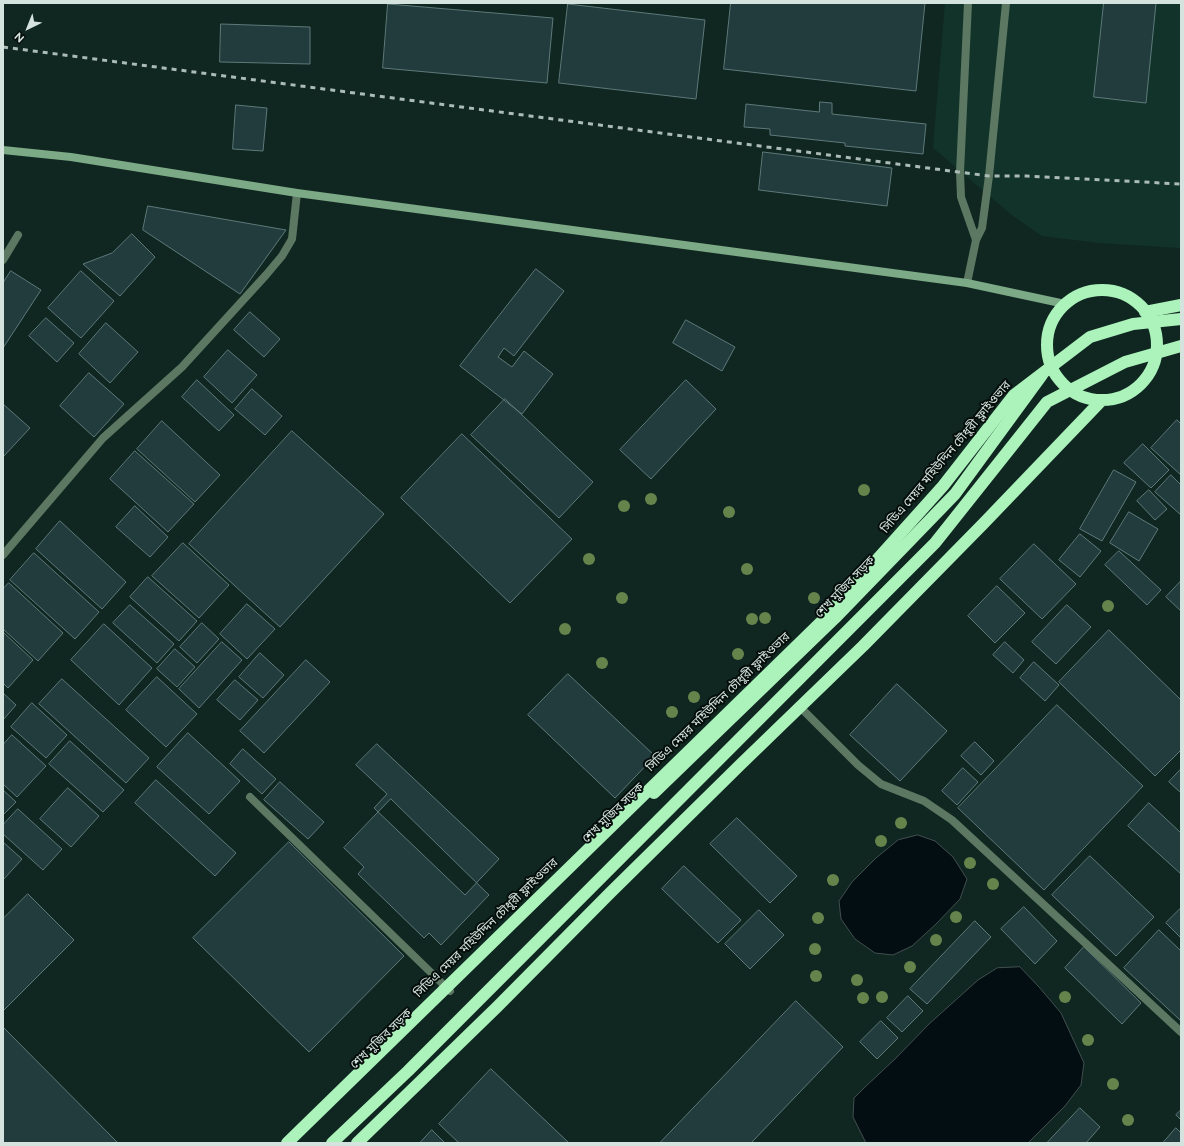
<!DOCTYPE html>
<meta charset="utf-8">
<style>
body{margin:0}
#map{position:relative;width:1184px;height:1146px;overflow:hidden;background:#102721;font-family:Raleway,sans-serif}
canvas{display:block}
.frame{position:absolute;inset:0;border:4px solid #d5e3de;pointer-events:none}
.north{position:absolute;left:8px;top:8px;width:40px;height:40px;-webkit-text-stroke:3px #050e0b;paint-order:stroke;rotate:223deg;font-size:11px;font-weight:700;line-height:16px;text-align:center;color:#d5e3de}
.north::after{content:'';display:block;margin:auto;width:14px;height:18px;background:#d5e3de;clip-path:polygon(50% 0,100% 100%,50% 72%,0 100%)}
</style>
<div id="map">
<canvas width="1184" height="1146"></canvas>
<div class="frame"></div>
<div class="north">N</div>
</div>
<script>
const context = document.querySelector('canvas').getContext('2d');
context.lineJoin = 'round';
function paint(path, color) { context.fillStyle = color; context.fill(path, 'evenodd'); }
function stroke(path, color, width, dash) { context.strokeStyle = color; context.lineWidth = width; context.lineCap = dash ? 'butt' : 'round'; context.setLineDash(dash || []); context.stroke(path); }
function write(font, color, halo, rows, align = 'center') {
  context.font = font + ' Raleway,"Noto Sans Bengali",sans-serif'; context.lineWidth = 4; context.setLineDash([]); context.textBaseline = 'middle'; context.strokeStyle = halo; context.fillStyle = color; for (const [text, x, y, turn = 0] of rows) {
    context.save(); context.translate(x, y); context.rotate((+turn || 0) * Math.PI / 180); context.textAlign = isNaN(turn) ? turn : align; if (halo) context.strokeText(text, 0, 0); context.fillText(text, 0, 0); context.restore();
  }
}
const built = new Path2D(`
 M945,3H1181V248L1099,243L1042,236L1013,216L933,148Z`);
const water = new Path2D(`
 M918,835L935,841L953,857L967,879L960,899L936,924L912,946L893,955L875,953L855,939L841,919L839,901L852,882L876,858L898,840Z
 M1020,967L1039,987L1061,1013L1084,1063L1081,1085L1065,1106L1028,1143H866L853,1117L854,1098L864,1088L896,1058L929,1024L978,980L997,968Z`);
const building = new Path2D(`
 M731,3H925L916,91L724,69Z
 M1104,3H1156L1146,103L1094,97Z
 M388,4L553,18L547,83L383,68Z
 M568,4L705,20L696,99L559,83Z
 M221,24L310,27V64L220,62Z
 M820,102L832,103V114L926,124L923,154L845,146V143L770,135V129L744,127L746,104L819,112Z
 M236,105L267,108L263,151L233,149Z
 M763,152L892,168L887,206L759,190Z
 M148,206L286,230L240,294L143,230Z
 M132,234L155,257L120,296L83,264L112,253Z
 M536,269L564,291L514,356L504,348L498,357L512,367L524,351L553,374L522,414L460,366Z
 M11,271L41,290L3,348V283Z
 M81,271L114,301L81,338L48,308Z
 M250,312L280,339L264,357L234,330Z
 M46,318L74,343L57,362L29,336Z
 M686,320L735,347L722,371L673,343Z
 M106,323L138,352L110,383L79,354Z
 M228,350L257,375L232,403L204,377Z
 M89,373L124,404L94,437L60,406Z
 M197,380L234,415L219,431L182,397Z
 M686,380L716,409L651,479L620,450Z
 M252,389L282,416L265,435L235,409Z
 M505,399L593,482L559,518L471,435Z
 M3,404L30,428L3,457Z
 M1177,420L1181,424V475L1151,448Z
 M162,421L220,475L195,502L137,449Z
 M292,431L384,514L280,627L189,544Z
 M462,434L572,539L510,603L401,498Z
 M1143,444L1169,470L1151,488L1124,463Z
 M135,451L194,504L168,532L110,479Z
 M1114,470L1136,482L1102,541L1080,529Z
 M1171,475L1181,485V515L1155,492Z
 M1149,490L1167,509L1155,520L1137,501Z
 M135,506L168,537L150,557L116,527Z
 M1129,512L1158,529L1139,561L1110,543Z
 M60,521L126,582L102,609L36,549Z
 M1080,534L1101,551L1080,577L1059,560Z
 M183,543L229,585L199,618L152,576Z
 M1034,544L1076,584L1042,619L1000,579Z
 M1119,551L1161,590L1147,605L1105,565Z
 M34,553L99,612L75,639L10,580Z
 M148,577L197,621L179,641L130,597Z
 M1181,581V611L1166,597Z
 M9,583L63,633L38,661L3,629V589Z
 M997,586L1025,613L995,643L968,616Z
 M247,604L275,629L247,659L220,634Z
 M130,605L174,644L157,663L113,623Z
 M1067,605L1091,627L1056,664L1032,642Z
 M202,623L219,639L197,663L180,647Z
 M104,624L152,668L119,705L71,660Z
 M1109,630L1181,700V750L1155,776L1059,682Z
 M3,632L33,660L8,688L3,683Z
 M222,642L242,660L199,708L179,689Z
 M1005,642L1024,660L1013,673L993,655Z
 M175,649L195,667L177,687L157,669Z
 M260,653L284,675L263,698L239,677Z
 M306,660L330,682L264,753L240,731Z
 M1034,662L1059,685L1045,701L1020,678Z
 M568,674L655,756L615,798L528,715Z
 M157,677L197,714L166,747L126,710Z
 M62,679L149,758L126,783L39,704Z
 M235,680L258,700L240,720L217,700Z
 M897,684L947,731L900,781L850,735Z
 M3,693L16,705L3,720Z
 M32,703L67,735L46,758L11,727Z
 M1057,705L1143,786L1044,890L958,808Z
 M188,733L240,781L209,814L157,767Z
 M12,735L46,766L17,797L3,784V745Z
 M70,741L124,790L103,812L49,764Z
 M975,742L994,761L981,775L961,756Z
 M377,744L499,859L465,895L374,808L387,794L356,765Z
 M243,749L276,779L262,794L230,764Z
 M963,768L978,782L957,805L942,791Z
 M1181,769V793L1169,782Z
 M156,780L236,853L215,876L135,803Z
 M280,782L324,822L308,839L264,800Z
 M68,788L99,816L71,847L40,819Z
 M3,790L16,802L3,815Z
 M391,799L489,895L441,945L429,933L424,938L358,874L364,867L344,848Z
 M1149,803L1181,833V874L1128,826Z
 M18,809L62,849L43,870L3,834V825Z
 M737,818L797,876L770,903L710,844Z
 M3,842L22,859L3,880Z
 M289,842L404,956L309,1052L193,938Z
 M1090,856L1154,917L1116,956L1052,895Z
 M684,866L741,920L718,943L662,889Z
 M28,894L74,940L3,1011V919Z
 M1024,907L1057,941L1035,964L1001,929Z
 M1181,908V938L1166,923Z
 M759,910L784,935L750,969L725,944Z
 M975,921L991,937L927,1004L910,989Z
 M1159,930L1181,951V1019L1180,1020L1124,968Z
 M1084,947L1141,1003L1122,1024L1065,968Z
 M908,996L923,1011L902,1032L887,1018Z
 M796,1001L843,1047L751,1143H660Z
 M881,1021L898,1038L877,1059L860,1042Z
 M3,1027L118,1143H3Z
 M491,1069L569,1143H459L439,1124Z
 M1080,1108L1100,1127L1086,1143H1047Z
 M1181,1110V1120L1176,1115Z
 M1176,1128L1181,1133V1143H1163Z
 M432,1130L445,1143H420Z`);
const lane = new Path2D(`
 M968,3L960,172L961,197L976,240
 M967,283L976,240L982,228L989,176L1006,3`);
const street = new Path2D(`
 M3,260L18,235
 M3,555L103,438L182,367L266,275L282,256L292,239L297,193
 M800,707L858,765L881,784L924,801L952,820L1095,952L1181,1032
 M250,797L450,991`);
const secondary = new Path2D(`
 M3,150L71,157L297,193L967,283L1065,304`);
const highway = new Path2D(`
 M1047 345a55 55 0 1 1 110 0a55 55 0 1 1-110 0Z
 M1145,312L1181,305
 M654,793L835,618L955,494L1042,375
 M357,1143L497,1007L610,893L740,765L863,646L983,524L1101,401`);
const rail = new Path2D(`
 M3,47L989,176H1027L1181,184`);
const highwayBridge = new Path2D(`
 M287,1143L821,622L943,486L1014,395L1090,337L1133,324L1181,319
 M332,1143L408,1071L935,543L1047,402L1125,362L1181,346`);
const trees = [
 [864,490],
 [651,499],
 [624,506],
 [729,512],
 [589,559],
 [747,569],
 [622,598],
 [814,598],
 [1108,606],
 [765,618],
 [752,619],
 [565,629],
 [738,654],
 [602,663],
 [694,697],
 [672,712],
 [901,823],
 [881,841],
 [970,863],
 [833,880],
 [993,884],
 [956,917],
 [818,918],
 [936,940],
 [815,949],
 [910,967],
 [816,976],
 [857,980],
 [882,997],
 [1065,997],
 [863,998],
 [1088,1040],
 [1113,1084],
 [1128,1120]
];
const streetNames = [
 ["সিডিএ মেয়র মহিউদ্দিন চৌধুরী ফ্লাইওভার",946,457,-50],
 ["শেখ মুজিব সড়ক",845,587,-46],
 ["সিডিএ মেয়র মহিউদ্দিন চৌধুরী ফ্লাইওভার",718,702,-44],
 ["শেখ মুজিব সড়ক",613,813,-44],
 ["সিডিএ মেয়র মহিউদ্দিন চৌধুরী ফ্লাইওভার",486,928,-44],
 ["শেখ মুজিব সড়ক",381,1039,-44]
];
paint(built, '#12332a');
paint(water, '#030e12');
stroke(water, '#424e4f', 1);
paint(building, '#223c3d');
stroke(building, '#5e797a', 1);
stroke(lane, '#5c7862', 8);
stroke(street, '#5c7862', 8);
stroke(secondary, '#7ca986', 8);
stroke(highway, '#abf2bb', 12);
stroke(rail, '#abbbb5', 3, [5, 5]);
stroke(highwayBridge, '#abf2bb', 12);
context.fillStyle = '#64844c';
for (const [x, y] of trees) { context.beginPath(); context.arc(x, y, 6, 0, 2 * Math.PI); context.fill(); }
write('12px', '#d5e3de', '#050e0b', streetNames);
</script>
